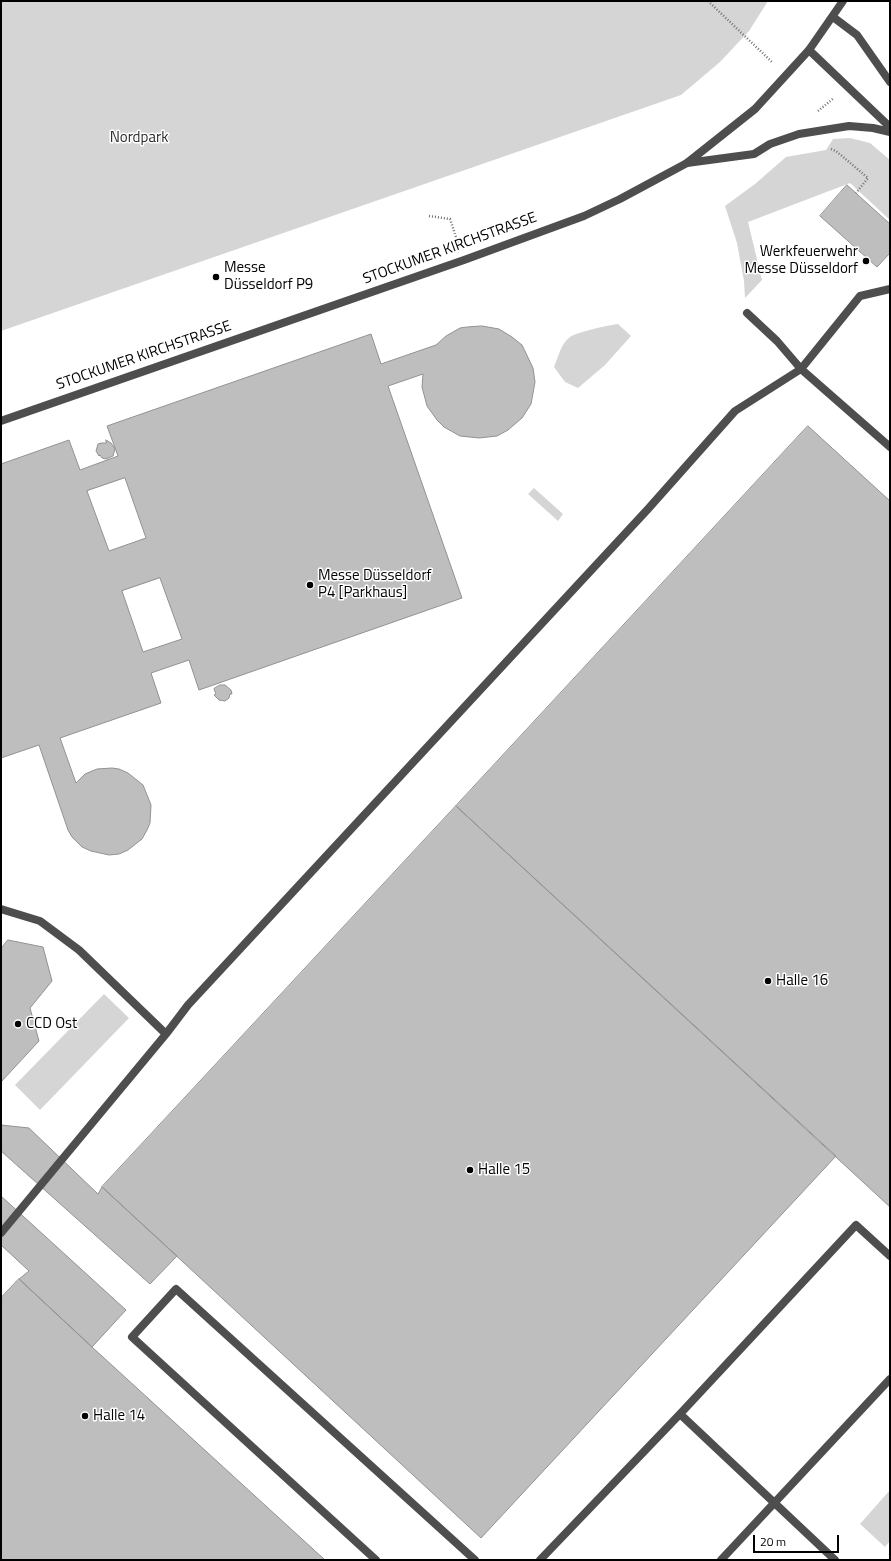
<!DOCTYPE html>
<meta charset="utf-8">
<style>
body{margin:0}
#map{position:relative;width:891px;height:1561px;overflow:hidden;background:#fff;font-family:"Titillium Web",sans-serif}
canvas{display:block}
.frame{position:absolute;inset:0;border:2px solid #000;pointer-events:none}
.scale{position:absolute;left:753px;top:1535px;width:86px;height:18px;box-sizing:border-box;border:2px solid #000;border-top:0;padding-left:5px;font-size:12px;line-height:14px;white-space:nowrap;color:#000;-webkit-text-stroke:3px #fff;paint-order:stroke}
</style>
<div id="map">
<canvas width="891" height="1561"></canvas>
<div class="frame"></div>
<div class="scale">20 m</div>
</div>
<script>
const context = document.querySelector('canvas').getContext('2d');
context.lineJoin = 'round';
function paint(path, color) { context.fillStyle = color; context.fill(path, 'evenodd'); }
function stroke(path, color, width, dash) { context.strokeStyle = color; context.lineWidth = width; context.lineCap = dash ? 'butt' : 'round'; context.setLineDash(dash || []); context.stroke(path); }
function write(font, color, halo, rows, align = 'center') {
  context.font = font + ' "Titillium Web",sans-serif'; context.lineWidth = 3; context.setLineDash([]); context.textBaseline = 'middle'; context.strokeStyle = halo; context.fillStyle = color; for (const [text, x, y, turn = 0] of rows) {
    context.save(); context.translate(x, y); context.rotate((+turn || 0) * Math.PI / 180); context.textAlign = isNaN(turn) ? turn : align; if (halo) context.strokeText(text, 0, 0); context.fillText(text, 0, 0); context.restore();
  }
}
const green = new Path2D(`
 M1,1H768L749,31L720,62L681,95L1,331Z
 M850,138L870,143L890,160V220L850,183L748,222L762,280L745,298L744,281L737,243L725,206L755,184L786,157L826,150L833,139Z
 M618,324L631,336L605,365L578,388L565,382L554,367C558,358 561,343 570,337C577,332 609,325 618,324Z
 M534,488L563,514L558,521L528,494Z
 M104,994L129,1018L40,1110L15,1085Z
 M890,1490V1541L885,1547L860,1524Z`);
const building = new Path2D(`
 M847,185L890,224V253L877,267L820,216Z
 M482,326L499,329L512,337L522,345L533,368L535,382L531,404L522,418L508,430L497,436L479,438L460,436L444,427L437,420L427,406L422,387L423,374L388,386L462,598L199,690L189,660L151,673L161,703L60,738L76,783L85,774L97,769L112,768L119,769L128,773L143,785L151,805L150,823L147,830L142,839L128,850L119,854L109,855L91,851L82,847L72,837L68,830L39,745L1,758V464L69,440L80,470L118,456L107,426L371,334L381,364L436,345L446,336L460,328L467,327ZM125,478L146,538L109,551L87,491ZM160,578L182,639L143,652L122,591Z
 M808,426L890,501V1207L456,806Z
 M106,440L111,443L115,449L113,456L106,459L102,458L100,455L99,456L96,451L98,444L101,443H106Z
 M220,685H225L231,690L232,694H230L229,698L225,701L219,700L214,695L216,694L214,689Z
 M456,806L836,1156L481,1538L102,1187Z
 M8,940L43,947L52,981L30,1008L39,1041L1,1082V949Z
 M1,1125L29,1128L98,1194L102,1187L177,1256L150,1284L1,1151Z
 M1,1196L126,1310L92,1347L19,1279L29,1271L1,1245Z
 M19,1279L92,1347L325,1560H1V1298Z`);
const path = new Path2D(`
 M708,1L773,63
 M818,111L834,98
 M831,149L836,151L868,178L856,193
 M429,216L450,219L458,243`);
const service = new Path2D(`
 M833,17L857,35L890,82
 M809,50L890,127
 M687,163L754,154L770,144L799,134L849,126L873,128L890,132
 M747,313L777,341L801,369L890,447
 M1,909L40,921L79,950L166,1034
 M1,1233L166,1034L188,1005L648,509L735,411L801,369L860,296L890,289
 M680,1414L835,1560
 M376,1560L132,1337L176,1289L475,1560
 M540,1560L680,1414L856,1225L890,1256
 M721,1560L890,1379`);
const tertiary = new Path2D(`
 M1,421L464,260L584,216L620,199L687,163L755,109L809,50L843,1`);
const markers = [
 [866,261,4,"#000"],
 [216,277,4,"#000"],
 [310,585,4,"#000"],
 [768,981,4,"#000"],
 [18,1024,4,"#000"],
 [470,1170,4,"#000"],
 [85,1416,4,"#000"]
];
const parkNames = [
 ["Nordpark",139,138]
];
const streetNames = [
 ["STOCKUMER KIRCHSTRASSE",450,249,-20],
 ["STOCKUMER KIRCHSTRASSE",144,356,-19]
];
const poiNames = [
 ["Werkfeuerwehr",858,252,"right"],
 ["Messe Düsseldorf",858,269,"right"],
 ["Messe",224,268],
 ["Düsseldorf P9",224,285],
 ["Messe Düsseldorf",318,576],
 ["P4 [Parkhaus]",318,593],
 ["Halle 16",776,981],
 ["CCD Ost",26,1024],
 ["Halle 15",478,1170],
 ["Halle 14",93,1416]
];
paint(green, '#d5d5d5');
paint(building, '#bebebe');
stroke(building, '#929292', 1);
stroke(path, '#707070', 2.5, [1, 2]);
stroke(service, '#4e4e4e', 8);
stroke(tertiary, '#4e4e4e', 8);
for (const [x, y, r, color] of markers) { const dot = new Path2D(); dot.arc(x, y, r, 0, 2 * Math.PI); context.fillStyle = color; context.fill(dot); stroke(dot, '#fff', 1.5); }
write('15px', '#2c2c2c', '#fff', parkNames);
write('15px', '#000', '#fff', streetNames);
write('15px', '#000', '#fff', poiNames, 'left');
</script>
